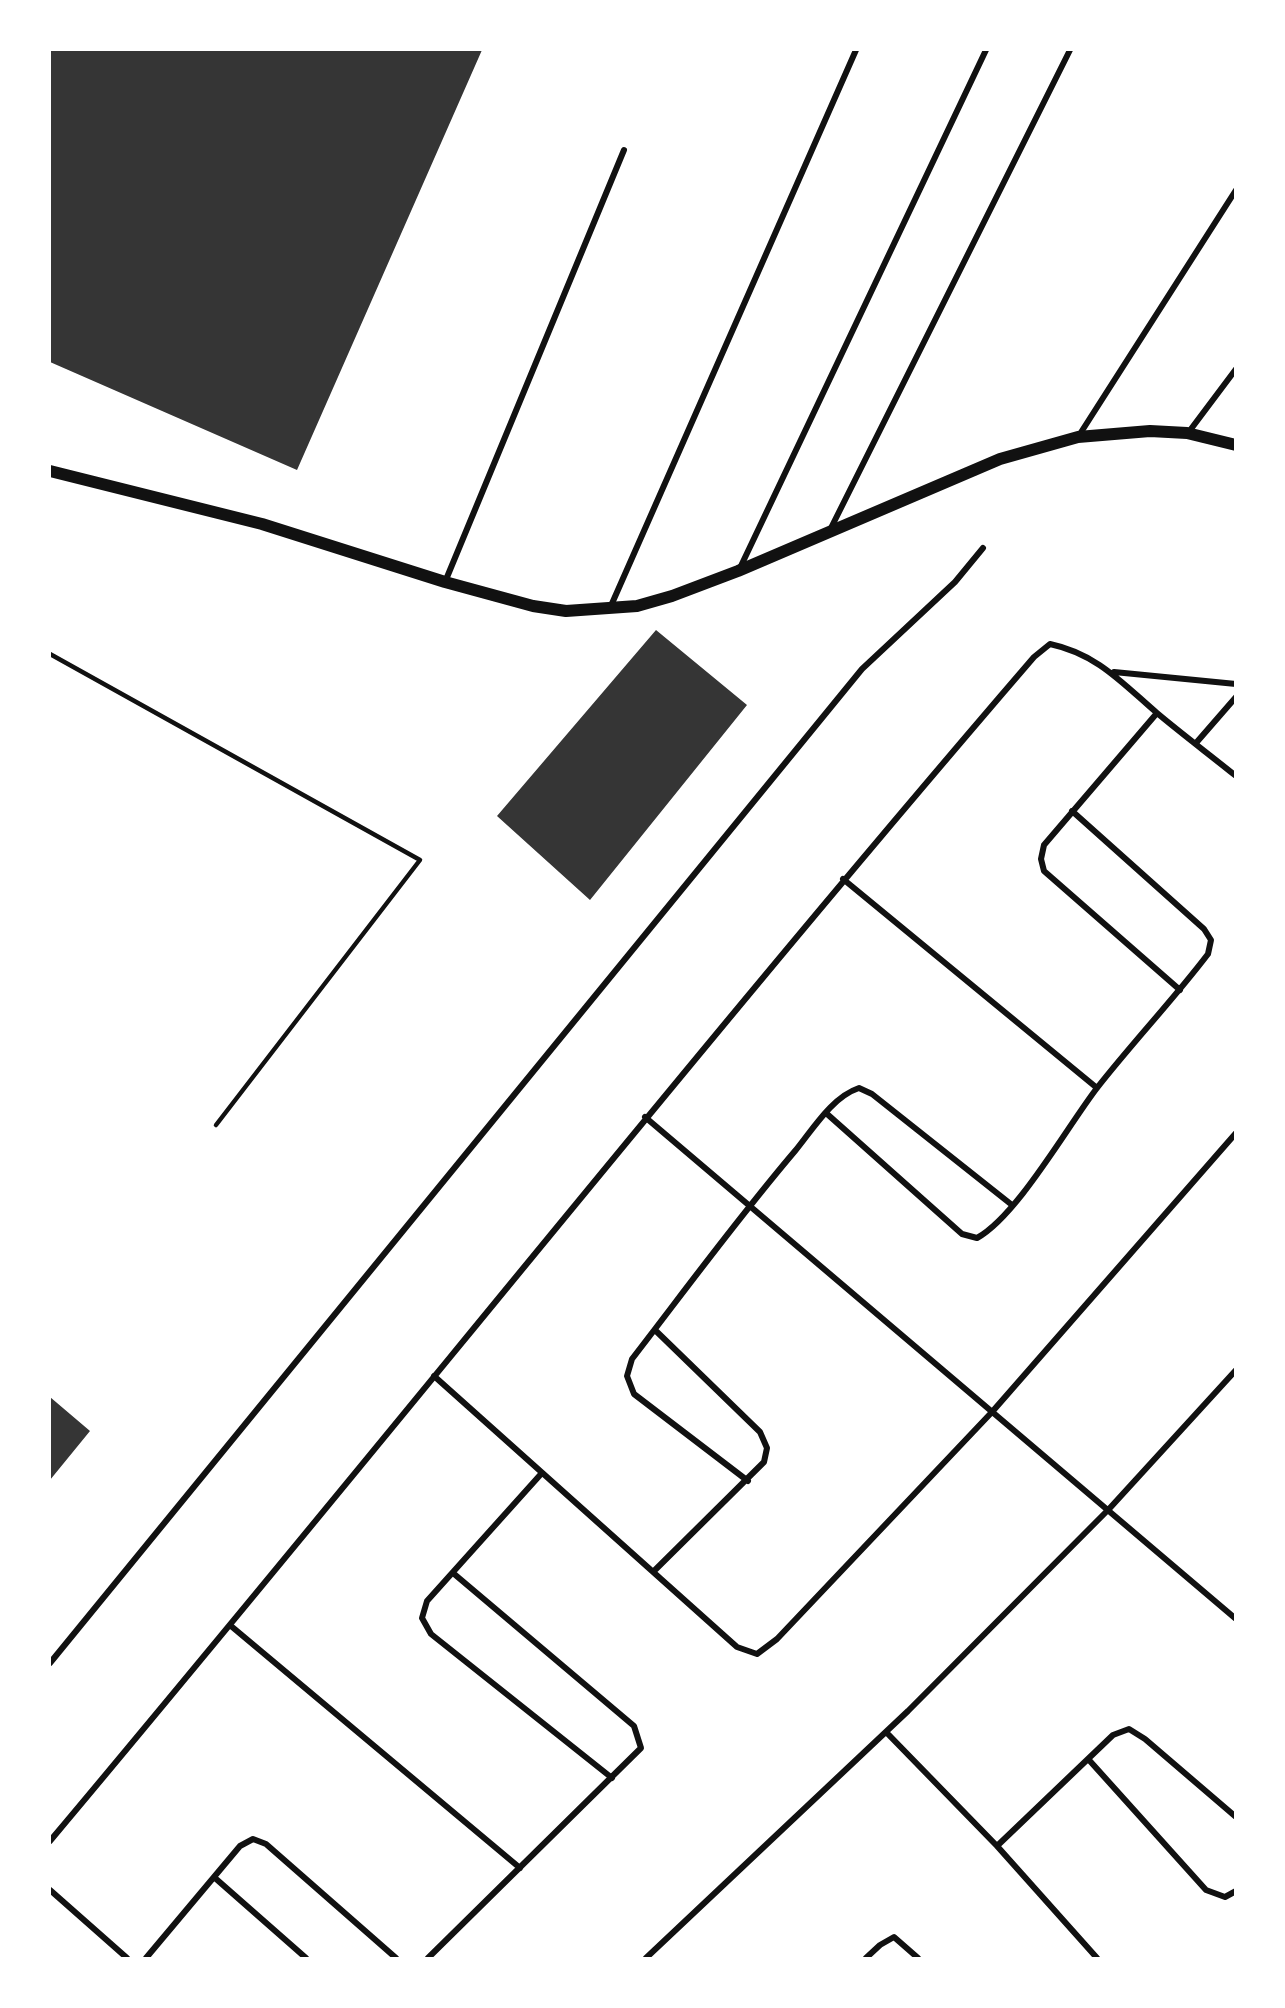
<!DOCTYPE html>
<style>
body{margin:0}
#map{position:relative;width:1285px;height:2008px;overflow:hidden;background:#fff;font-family:"DejaVu Sans",sans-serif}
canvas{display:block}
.frame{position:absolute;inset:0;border:51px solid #fff;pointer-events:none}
</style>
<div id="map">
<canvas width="1285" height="2008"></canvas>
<div class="frame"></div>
</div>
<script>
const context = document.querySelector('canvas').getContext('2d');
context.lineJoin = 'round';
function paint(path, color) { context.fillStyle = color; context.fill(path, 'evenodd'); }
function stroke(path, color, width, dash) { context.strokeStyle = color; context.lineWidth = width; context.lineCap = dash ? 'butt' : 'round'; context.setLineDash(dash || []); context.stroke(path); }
const building = new Path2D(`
 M50,50H482L297,470L50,362Z
 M656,630L747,705L590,900L497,816Z
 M50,1397L90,1431L50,1480Z`);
const service = new Path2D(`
 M50,654L420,860L216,1125`);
const minor = new Path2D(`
 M1188,433L1236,369
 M1078,437L1236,190
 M831,528L1070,50
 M740,568L986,50
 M445,582L624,150
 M610,608L856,50
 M1114,672L1236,684
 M1157,713L1044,845L1041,859L1044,871L1180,990
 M1196,743L1236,697
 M843,879L1097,1088
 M826,1113L962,1234L977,1238C1017,1216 1067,1127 1097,1088C1133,1042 1173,1000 1208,954L1211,940L1204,929L1072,811
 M645,1117L1236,1619
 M434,1376L737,1647L757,1654L777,1639L992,1412L1236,1133
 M541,1474L427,1601L422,1618L431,1634L612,1778
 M748,1481L634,1394L627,1376L632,1359C686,1289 738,1218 795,1151C813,1129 832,1097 859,1088L872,1094L1012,1205
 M654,1571L764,1462L767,1448L760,1432L655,1330
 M231,1626L520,1868
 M50,1663L862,669L955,582L983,548
 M886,1732L997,1846L1097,1958
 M1089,1760L1206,1890L1225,1897L1236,1891
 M50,1841C380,1448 699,1046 1034,657L1050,644C1097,654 1122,683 1157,713C1182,734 1210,755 1236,776
 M997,1846L1113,1735L1129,1729L1145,1739L1236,1817
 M215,1878L306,1958
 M50,1890L127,1958
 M146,1958L240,1846L253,1839L266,1844L396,1958
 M428,1958L641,1748L634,1726L453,1573
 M646,1958L908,1711L1109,1509L1236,1370
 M866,1958L880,1945L894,1937L918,1958`);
const secondary = new Path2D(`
 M50,471L262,524L445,582L533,606L566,611L637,606L672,596L738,571L1000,459L1078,437L1150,431L1187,433L1236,445`);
paint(building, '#353535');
stroke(service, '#111', 4.5);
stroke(minor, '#111', 6);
stroke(secondary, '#111', 12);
</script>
